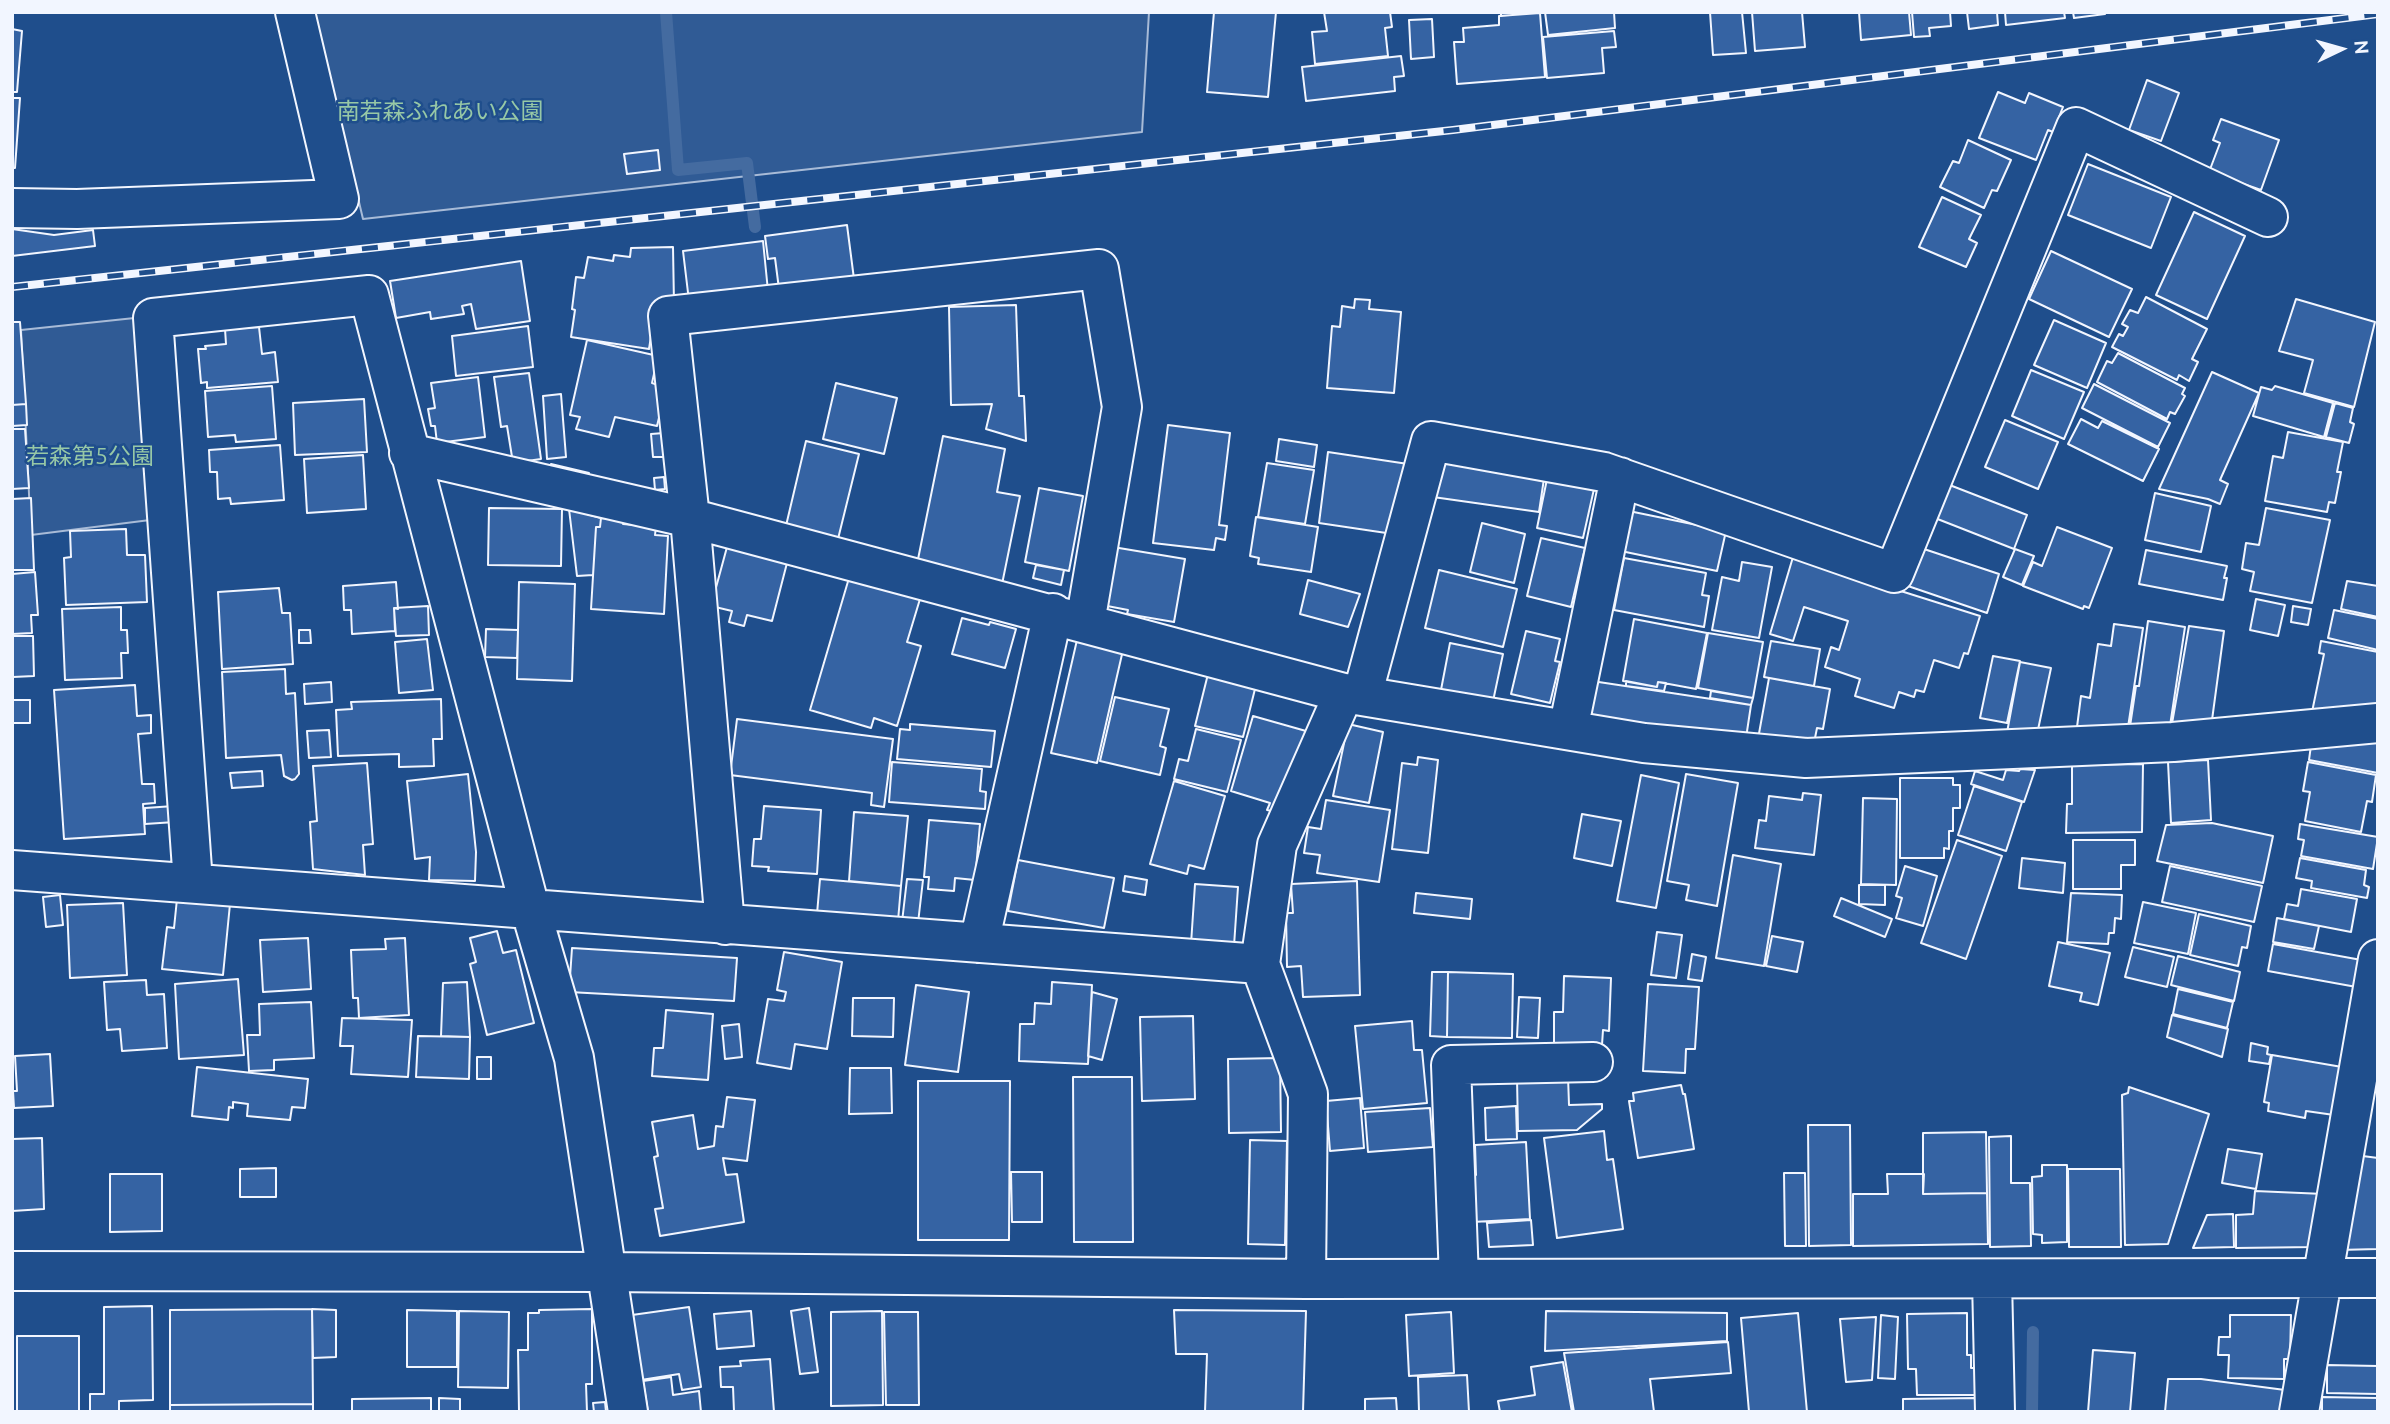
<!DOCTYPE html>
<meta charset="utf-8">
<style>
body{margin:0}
#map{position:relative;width:2390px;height:1424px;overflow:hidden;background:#1f4e8c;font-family:Ubuntu,sans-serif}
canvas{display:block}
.frame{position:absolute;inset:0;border:14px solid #f2f6ff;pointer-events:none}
.north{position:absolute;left:2306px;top:14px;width:70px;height:70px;-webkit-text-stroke:5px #1f4e8c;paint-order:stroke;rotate:85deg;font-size:19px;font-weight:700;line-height:28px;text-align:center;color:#f2f6ff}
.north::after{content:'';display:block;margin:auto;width:24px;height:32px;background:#f2f6ff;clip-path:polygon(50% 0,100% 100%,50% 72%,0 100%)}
</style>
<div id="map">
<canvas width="2390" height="1424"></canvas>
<div class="frame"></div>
<div class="north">N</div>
</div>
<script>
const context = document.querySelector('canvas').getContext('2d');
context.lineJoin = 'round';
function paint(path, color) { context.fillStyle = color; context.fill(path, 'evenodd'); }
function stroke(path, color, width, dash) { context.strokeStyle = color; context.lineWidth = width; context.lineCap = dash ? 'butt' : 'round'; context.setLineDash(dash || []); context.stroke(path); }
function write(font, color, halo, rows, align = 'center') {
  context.font = font + ' Ubuntu,"Noto Sans JP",sans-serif'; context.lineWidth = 5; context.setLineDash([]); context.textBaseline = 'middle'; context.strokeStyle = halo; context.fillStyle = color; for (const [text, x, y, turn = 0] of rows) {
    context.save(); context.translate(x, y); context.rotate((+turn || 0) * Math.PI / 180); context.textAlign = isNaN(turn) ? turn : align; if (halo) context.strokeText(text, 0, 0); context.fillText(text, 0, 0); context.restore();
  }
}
const built = new Path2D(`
 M314,12H1149L1142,132L363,219Z
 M144,317L158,519L31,535L21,330Z`);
const stream = new Path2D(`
 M666,12L678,170L747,163L755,227
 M2032,1412L2033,1332`);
const building = new Path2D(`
 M1214,12H1276L1268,97L1207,92Z
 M1324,12H1390L1392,27L1385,28L1388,56L1315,64L1312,32L1327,31Z
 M1501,12H1535V13L1501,16Z
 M1545,12H1614L1615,28L1548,35Z
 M1710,12H1742L1746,53L1713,55Z
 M1752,12H1802L1805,47L1755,51Z
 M1859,12H1909L1911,35L1861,40Z
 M1912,12H1950L1951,26L1929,28L1930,36L1914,37Z
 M1967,12H1997L1998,25L1969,29Z
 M2005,12H2064L2065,18L2006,25Z
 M2073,12H2105V14L2074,18Z
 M1540,13L1545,77L1457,84L1454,42H1464L1463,28L1499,25V16Z
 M1432,19L1434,57L1411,59L1409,20Z
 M12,29L22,31L17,92H12Z
 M1614,31L1616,47L1602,48L1604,73L1547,78L1543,37Z
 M1401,56L1404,76L1394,77L1395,91L1306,101L1302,67Z
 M2147,80L2179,93L2161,141L2129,130Z
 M1998,92L2025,103L2029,93L2063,107L2053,132L2048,130L2036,160L1979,138Z
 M12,98H20L15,168H12Z
 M2221,119L2279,140L2261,190L2209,172L2220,143L2213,140Z
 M1968,140L2011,160L1997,191L1992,190L1984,208L1940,187L1953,161L1959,163Z
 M658,150L660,170L627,174L624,154Z
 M2088,164L2171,197L2151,248L2068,215Z
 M1942,197L1981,215L1969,239L1977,243L1966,267L1919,247Z
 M2194,212L2245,236L2207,319L2156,295Z
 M847,225L854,279L779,289L775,258L768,259L765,236Z
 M12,229L54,235L93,230L95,246L12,256Z
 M763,241L768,291L689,301L683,251Z
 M673,247L674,304L656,305L649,349L571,337L575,310L572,309L576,277L584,278L588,257L613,261L614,255L630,257L631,248Z
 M2051,251L2132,289L2109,337L2029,299Z
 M521,261L530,321L476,329L471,304L462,306L464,314L431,319L430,312L396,318L390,281Z
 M2146,297L2207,329L2192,359L2198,362L2189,381L2179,375L2177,380L2112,347L2119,334L2123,336L2128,327L2122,324L2130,310L2138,313Z
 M1355,299L1370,300L1369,309L1401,312L1394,393L1327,388L1332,326L1340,327L1342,306L1354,308Z
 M2296,299L2375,322L2354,407L2304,393L2313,360L2279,351Z
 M1016,305L1019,396H1024L1026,441L986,429L992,404L951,405L949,307Z
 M2054,320L2106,343L2087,388L2034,365Z
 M12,322H20L26,404L12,405Z
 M528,326L533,367L456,376L452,336Z
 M259,327L262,354L275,352L278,382L207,388V382L201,383L198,349H206L205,346L226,344L225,329Z
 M587,340L658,356L652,383L661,386L657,399L663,401L657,426L615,417L609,437L576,429L580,417L570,415Z
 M2118,353L2185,388L2182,394L2185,396L2175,414L2170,412L2167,419L2097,382L2107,361L2112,363Z
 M2031,370L2084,392L2064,439L2012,416Z
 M2212,372L2259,393L2220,480L2228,484L2220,504L2208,499L2159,489Z
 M529,373L541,459L513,463L507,426L501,427L494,377Z
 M478,377L485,437L437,443L435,426H431L428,409L435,408L431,383Z
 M836,383L897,398L884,454L823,439Z
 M2094,384L2170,423L2158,447L2082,408Z
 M272,386L276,439L236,442L235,435L208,437L205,391Z
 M2275,386L2333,403L2324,437L2253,416L2261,387L2272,390Z
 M561,394L566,457L547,459L543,396Z
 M364,399L367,452L295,455L293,403Z
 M2335,403L2353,408L2350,422L2354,424L2349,443L2326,437Z
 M26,404L27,425L12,426V405Z
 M2081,419L2098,428L2102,421L2159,449L2143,481L2068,444Z
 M2005,420L2058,442L2038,489L1985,467Z
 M1168,425L1230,433L1219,525L1227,526L1225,540L1216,538L1214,550L1153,543Z
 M12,429H25L29,488L12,489Z
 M2288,432L2343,442L2337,472H2341L2335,503L2329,502L2327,512L2265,501L2273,456L2283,458Z
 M664,433L665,457H653L651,434Z
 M943,436L1005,449L997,492L1020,496L1000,594L915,574Z
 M1279,439L1317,445L1314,467L1276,461Z
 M806,441L859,454L837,543L785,530Z
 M280,445L284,500L231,504L230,498L218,499L217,472H210L209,450Z
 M1328,452L1408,464L1393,534L1319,523Z
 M363,455L366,509L307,513L304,459Z
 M1438,458L1545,472L1539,512L1433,497Z
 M1267,463L1314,470L1305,524L1258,517Z
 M551,464L589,473L587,482L549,473Z
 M664,477L665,489L655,490L654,478Z
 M1547,479L1594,489L1583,538L1537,528Z
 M1947,484L2027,515L2014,549L1935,518Z
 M1039,488L1083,496L1069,571L1025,562Z
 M2155,493L2211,506L2201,552L2145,540Z
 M31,498L34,570H12V499Z
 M489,508L562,509L561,566L488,565Z
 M2266,508L2330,520L2312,603L2250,591L2254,572L2242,569L2246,543L2259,545Z
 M569,509L601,518L600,527H596L593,575L577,576Z
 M1624,510L1726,531L1717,571L1616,550Z
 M1256,517L1318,527L1311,572L1258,564L1259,558L1250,556Z
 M601,518L624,519L623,524L656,527L655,535L668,536L664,614L591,609L596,527H600Z
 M1482,523L1525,534L1514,583L1470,572Z
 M2057,527L2112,548L2089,608L2084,606L2083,609L2023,586L2033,562L2042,566Z
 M126,529L127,555H145L147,602L66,605L64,558L71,557L70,531Z
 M1541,538L1585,548L1571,607L1527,596Z
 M727,547L787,563L772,621L747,615L744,626L729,622L732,611L711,606Z
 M1113,547L1185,559L1174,622L1127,614L1128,610L1102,605Z
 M1918,547L1999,574L1987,613L1905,585Z
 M2015,549L2034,556L2022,585L2003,577Z
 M2146,550L2227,566L2224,578H2227L2223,600L2139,584Z
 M1793,557L1980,616L1968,654L1964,653L1959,668L1934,660L1924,692L1916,690L1914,697L1899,692L1894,708L1855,696L1860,679L1825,667L1831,647L1839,650L1848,621L1804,607L1793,641L1770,634Z
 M1624,558L1706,573L1702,595L1709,596L1704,627L1614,610Z
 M1742,562L1772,567L1759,638L1712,630L1722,577L1739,581Z
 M1036,565L1064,570L1061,585L1033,578Z
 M1439,570L1517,589L1503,647L1425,628Z
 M35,572L38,615H31L32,633L12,634V574Z
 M849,578L920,599L907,642L921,646L897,726L874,718L871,728L810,710Z
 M1308,580L1360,594L1348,627L1300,614Z
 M2347,581L2378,586V617L2341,609Z
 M396,582L398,609L394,608L395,631L352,634L351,610H344L343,586Z
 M519,582L575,584L572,681L517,679Z
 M279,588L282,613H290L293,664L222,669L218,592Z
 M2256,599L2285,605L2278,636L2250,630Z
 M428,606L429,635L396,636L394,608Z
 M2293,606L2311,609L2308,625L2291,622Z
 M121,607V630H127L128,653H121L122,678L65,680L62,609Z
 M2334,610L2378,619V650L2328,638Z
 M962,618L989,625L990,622L1016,629L1005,668L952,654Z
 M1634,619L1707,633L1696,689L1658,682L1657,687L1623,681Z
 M2148,621L2185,627L2168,739L2129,733L2136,686H2139Z
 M2114,624L2143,628L2127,734L2077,727L2081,696L2090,698L2098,644L2111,646Z
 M2189,626L2224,631L2210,735H2170Z
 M486,629L518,630L517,658L485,657Z
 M299,630H310L311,643H299Z
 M1526,631L1560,639L1555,661L1560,662L1550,703L1511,694Z
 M1708,633L1763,642L1753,698L1698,688Z
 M12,636H33L34,676L13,677L12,695Z
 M427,639L433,690L399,693L395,642Z
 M1077,640L1123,650L1097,763L1051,753Z
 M1771,641L1820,649L1814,686L1764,677Z
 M2321,641L2378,652V714L2312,712L2324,654L2319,653Z
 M1450,643L1503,654L1492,706L1440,695Z
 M1993,656L2020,661L2007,723L1980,718Z
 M2020,662L2051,668L2035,744L2006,738Z
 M285,669L286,694L295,693L299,774L295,779L292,780L284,776L281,755L226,758L222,672Z
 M1209,670L1257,681L1243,737L1195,726Z
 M1769,678L1830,689L1823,729L1817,728L1813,748L1758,739Z
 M1592,681L1751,705L1746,738L1586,715Z
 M1626,681L1657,687L1658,682L1666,683L1664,691L1626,686Z
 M331,682L332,702L305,704L304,684Z
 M135,685L137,716L151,715V733L138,734L142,784H154L155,803L143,804L145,834L64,839L54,690Z
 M1711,691L1753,698L1751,705L1710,698Z
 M1115,697L1169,709L1160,746L1166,748L1160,775L1100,761Z
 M441,699L442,739H433L434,766L399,767V754L338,756L336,710L352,709L351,702Z
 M12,700H30V723H12Z
 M1253,716L1313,733L1277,812L1267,810L1270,803L1231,791Z
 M737,719L893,739L884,807L871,805L872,793L730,775Z
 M910,724L995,731L991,767L897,759L900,729L910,730Z
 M1348,724L1383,732L1369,803L1333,796Z
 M1196,729L1241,740L1227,792L1174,779L1179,759L1188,761Z
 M329,730L331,757L309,758L307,731Z
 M2378,736V773L2309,760L2312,738Z
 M1418,757L1438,760L1428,853L1392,849L1402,763L1417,765Z
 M2208,760L2211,820L2171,823L2168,762Z
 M892,762L982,769L980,791L986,792L985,809L889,802Z
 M2308,762L2376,775L2372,802L2367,801L2361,832L2305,821L2310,792L2303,791Z
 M367,763L373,844L363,845L365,875L313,869L310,822L317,821L313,766Z
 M2143,764L2142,832L2066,833L2067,804H2072V765Z
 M2020,769L2035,770L2024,802L1971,784L1975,771L2003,780L2006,770L2019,771Z
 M262,771L263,786L232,788L230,773Z
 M468,774L476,852L475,881L429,880L430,857L415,859L407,781Z
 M1686,774L1738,783L1717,906L1686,900L1689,885L1667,881Z
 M1641,775L1679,783L1656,908L1617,901Z
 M1900,778H1953V785H1960V808H1953V831H1949V849L1944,848V858H1900Z
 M1174,781L1225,796L1204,869L1189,865L1187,874L1150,864Z
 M1974,786L2022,802L2006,851L1958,835Z
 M1803,793L1821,795L1814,855L1755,848L1759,820L1766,821L1769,796L1802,800Z
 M1863,798L1897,799L1896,885L1861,884Z
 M1326,800L1390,810L1379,882L1317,873L1320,855L1304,853L1308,827L1321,829Z
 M174,806L175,822L145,824V808Z
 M764,806L821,810L817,874L768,871L769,867L752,866L754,839H761Z
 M854,812L908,816L901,886L849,881Z
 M1582,814L1621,821L1612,866L1574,858Z
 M929,820L980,824L975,880L955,878L954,891L928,889L929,877H924Z
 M2212,823L2273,836L2263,883L2157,861L2166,825Z
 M2300,824L2378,837L2373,869L2301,856L2304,840L2298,839Z
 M1957,840L2002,856L1966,959L1921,943Z
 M2073,840H2135V865H2121V889H2073Z
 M1733,855L1781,864L1764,966L1716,958Z
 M2022,858L2065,863L2063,893L2019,888Z
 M2300,858L2366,870L2364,885L2369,887L2367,898L2311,888L2312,881L2296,878Z
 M1018,860L1114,878L1104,928L1008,911Z
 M1905,866L1937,876L1923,926L1896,918L1902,898L1896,896Z
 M2170,866L2262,886L2254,922L2162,902Z
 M1125,876L1147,880L1145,895L1123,891Z
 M820,879L901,886L898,921L817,914Z
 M907,879L923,880L918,923L902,922Z
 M1357,881L1360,995L1303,997L1301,966L1287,967L1286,913H1293L1291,884Z
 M1195,884L1238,887L1234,946L1191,944Z
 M1859,885H1885V905L1859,904Z
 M2301,889L2357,899L2351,932L2284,919L2287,904L2298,906Z
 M1416,893L1472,899L1470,919L1414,913Z
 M2071,893L2122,895L2121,919L2115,918L2114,933H2109L2108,944L2067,942Z
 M60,895L63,925L46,927L43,897Z
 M1841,898L1892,919L1885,937L1834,916Z
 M177,899L230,904L223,975L162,969L167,927L174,928Z
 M2143,902L2196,913L2188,954L2134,943Z
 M123,903L127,975L70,978L67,905Z
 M2199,914L2251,926L2247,948L2242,947L2238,966L2190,955Z
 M2277,918L2319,926L2314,949L2273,942Z
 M497,931L503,953L516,950L534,1023L487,1035L470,964L476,962L470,938Z
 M1657,932L1682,935L1676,978L1651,975Z
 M1772,936L1803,942L1797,972L1766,966Z
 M308,938L311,989L263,992L260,940Z
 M405,938L409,1015L359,1018L358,998H353L351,950L386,949L385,939Z
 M2058,942L2110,953L2098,1005L2080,1001L2082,993L2049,986Z
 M2273,944L2367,961L2362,988L2268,971Z
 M2133,947L2174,957L2167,987L2125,977Z
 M572,948L737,958L734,1001L569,992Z
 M784,952L842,962L827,1049L795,1044L791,1069L757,1063L768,999L784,1001L786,992L777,990Z
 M1692,954L1706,957L1702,981L1688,979Z
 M2178,956L2240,972L2234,1001L2171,985Z
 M1432,972H1448L1447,1037L1430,1036Z
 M1448,972L1513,974L1512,1038L1447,1037Z
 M1564,976L1611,978L1609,1031L1603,1030L1602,1045L1554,1043V1012H1563Z
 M238,979L244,1055L179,1059L175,984Z
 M146,980L147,995L164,994L167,1048L122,1051L120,1029L107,1030L104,982Z
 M467,982L470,1037L441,1036L443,983Z
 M1052,982L1092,985L1088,1064L1019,1061L1020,1024H1034L1035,1003L1051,1004Z
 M1648,984L1699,987L1695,1049H1686L1685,1073L1643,1071Z
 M916,985L969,992L958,1072L905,1065Z
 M2178,989L2233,1002L2227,1028L2173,1014Z
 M1092,992L1117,999L1102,1060L1088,1056Z
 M1519,997L1540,998L1538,1038L1517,1037Z
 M853,998H894L893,1037L852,1036Z
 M311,1002L314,1058L274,1060V1070L249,1071L247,1035H260L259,1004Z
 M666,1010L713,1014L708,1080L652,1076L654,1048H663Z
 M2172,1015L2228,1029L2222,1057L2167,1037Z
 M1193,1016L1195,1099L1142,1101L1140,1017Z
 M342,1018L412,1020L408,1077L351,1074L353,1046H340Z
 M1412,1021L1414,1050H1422L1427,1103L1363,1109L1355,1026Z
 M739,1024L742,1057L725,1059L722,1026Z
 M418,1036L470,1037L469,1079L416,1077Z
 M2251,1043L2268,1047L2267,1054L2271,1055L2269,1064L2249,1061Z
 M50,1054L53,1106L14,1108L13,1091H17L15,1056Z
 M2272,1055L2342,1067L2334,1115L2306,1111L2305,1118L2268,1111L2269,1103L2264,1102Z
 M477,1057H491V1079H477Z
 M1280,1058L1281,1132L1229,1133L1228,1059Z
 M197,1067L308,1079L305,1108L292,1107L290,1120L247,1116L248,1104L233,1102V1108L229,1107L228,1120L192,1116Z
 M850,1068H891L892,1113L849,1114Z
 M1568,1076L1569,1105L1602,1104V1109L1577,1130L1518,1131L1517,1078Z
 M1073,1077H1132L1133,1242H1074Z
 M918,1081H1010L1009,1240H918Z
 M1681,1085L1683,1094H1685L1694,1149L1638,1158L1629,1101H1634L1633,1093Z
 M2129,1087L2209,1114L2168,1244L2125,1245L2122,1095L2128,1093Z
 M727,1097L755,1100L747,1161L723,1158L726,1175L737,1174L744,1222L660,1236L655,1209L663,1208L654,1157L658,1156L652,1122L693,1115L698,1149L714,1146L716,1126L723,1127Z
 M1360,1098L1364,1148L1330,1151L1326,1101Z
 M1516,1106L1517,1139L1486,1140L1485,1108Z
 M1430,1108L1433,1147L1368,1152L1365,1112Z
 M1808,1125H1850L1851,1245L1809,1246Z
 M1604,1131L1607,1160L1613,1159L1623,1229L1557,1238L1544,1138Z
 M1986,1132L1987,1193L1923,1194V1133Z
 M2011,1136V1183H2030L2031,1246L1990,1247L1989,1137Z
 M42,1138L44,1209L12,1211V1139Z
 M1250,1140L1287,1141L1285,1245L1248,1244Z
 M1526,1142L1530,1219L1472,1222L1470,1175H1476L1475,1145Z
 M2228,1149L2262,1154L2256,1189L2222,1183Z
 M2355,1155L2378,1158V1249L2338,1250Z
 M2042,1165H2067V1242L2042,1243V1235L2033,1234L2032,1177L2042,1176Z
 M276,1168V1197H240V1169Z
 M2068,1169H2120L2121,1247H2069Z
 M1011,1172H1042V1222H1012Z
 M1784,1173H1805L1806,1246H1785Z
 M110,1174H162V1231L110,1232Z
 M1887,1174H1924L1923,1194L1987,1193L1988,1244L1853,1246V1194H1888Z
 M2255,1191L2324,1194L2314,1247L2236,1248V1215L2253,1214Z
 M2233,1214L2234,1247L2193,1248L2207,1215Z
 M1531,1220L1533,1245L1489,1247L1487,1223Z
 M152,1306L153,1400L119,1401V1412H90V1394H104V1307Z
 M689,1307L701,1387L682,1390L679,1374L641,1380L632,1315Z
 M809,1308L818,1372L800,1374L791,1311Z
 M312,1309L336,1310V1357L313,1358Z
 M312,1309L313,1404L170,1405V1310Z
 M592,1309V1384H586L587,1412H519L518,1350H528V1313H539V1310Z
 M407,1310L457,1311V1367H407Z
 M1174,1310L1306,1311L1303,1412H1205L1207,1354H1176Z
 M459,1311L509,1312L508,1388L458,1387Z
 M751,1311L754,1346L717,1349L714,1314Z
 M882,1311L883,1405L831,1406V1312Z
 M1546,1311L1727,1313V1341L1545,1351Z
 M884,1312H918L919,1405H886Z
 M1451,1312L1454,1373L1409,1376L1406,1315Z
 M1798,1313L1807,1412H1749L1741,1318Z
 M1967,1313V1355H1971V1368H1977L1978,1395H1917L1916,1369H1908L1907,1314Z
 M1881,1315L1898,1317L1895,1379L1878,1378Z
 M2230,1315H2291L2290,1359H2284V1379L2228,1378L2229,1355H2218L2219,1337H2230Z
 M1876,1317L1872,1380L1846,1382L1840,1319Z
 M17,1336H79V1412H17Z
 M1728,1342L1731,1373L1650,1379L1654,1412H1574L1564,1353Z
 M2093,1350L2135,1353L2130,1412H2088Z
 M770,1359L774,1412H734L733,1387H721L720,1367L741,1366L740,1361Z
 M1563,1362L1572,1412H1500L1498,1401L1535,1395L1531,1367Z
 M2327,1365L2378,1366V1394L2327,1393Z
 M1467,1375L1469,1412H1419L1418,1377Z
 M671,1377L673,1395L699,1391L701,1412H648L643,1381Z
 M2168,1379H2201L2285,1390L2280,1412H2165Z
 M2322,1397L2378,1398V1412H2322Z
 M431,1398V1412H352V1399Z
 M439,1398L460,1399V1412H439Z
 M1396,1398L1397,1412H1365V1399Z
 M1977,1398V1412H1903V1399Z
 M605,1402L606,1412H594L593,1403Z
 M313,1404V1412H170V1405Z`);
const street = new Path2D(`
 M12,208L77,209L339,199L295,12
 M409,453L690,518L1344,693L1644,743L1806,758L2173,742L2378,723
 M1362,696L1431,441L1604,472L1894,573L2076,127L2268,217
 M1568,730L1620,477
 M12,870L1260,964
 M193,883L153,318L369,295L530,908L574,1058L628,1412
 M725,925L690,518L668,316L1099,269L1122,407L1085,623
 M979,943L1053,613
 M12,1271L607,1272L1306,1279L2378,1278
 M1306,1279L1308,1094L1260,964L1277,845L1344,693
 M1459,1279L1451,1065L1593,1062
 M1992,1280L1995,1412
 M2299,1412L2378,959`);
const rail = new Path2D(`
 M12,287L1453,130L2378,14`);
const parkNames = [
 ["南若森ふれあい公園",440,111],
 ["若森第5公園",90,456]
];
paint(built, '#305b95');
stroke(built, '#a8bbd7', 2);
stroke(stream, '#446ba0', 12);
paint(building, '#3563a3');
stroke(building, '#f2f6ff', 2);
stroke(street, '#f2f6ff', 42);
stroke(street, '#1f4e8c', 38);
stroke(rail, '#f2f6ff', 8);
stroke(rail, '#1f4e8c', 5, [16]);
write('23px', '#97c8a6', '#1f4e8c', parkNames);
</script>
